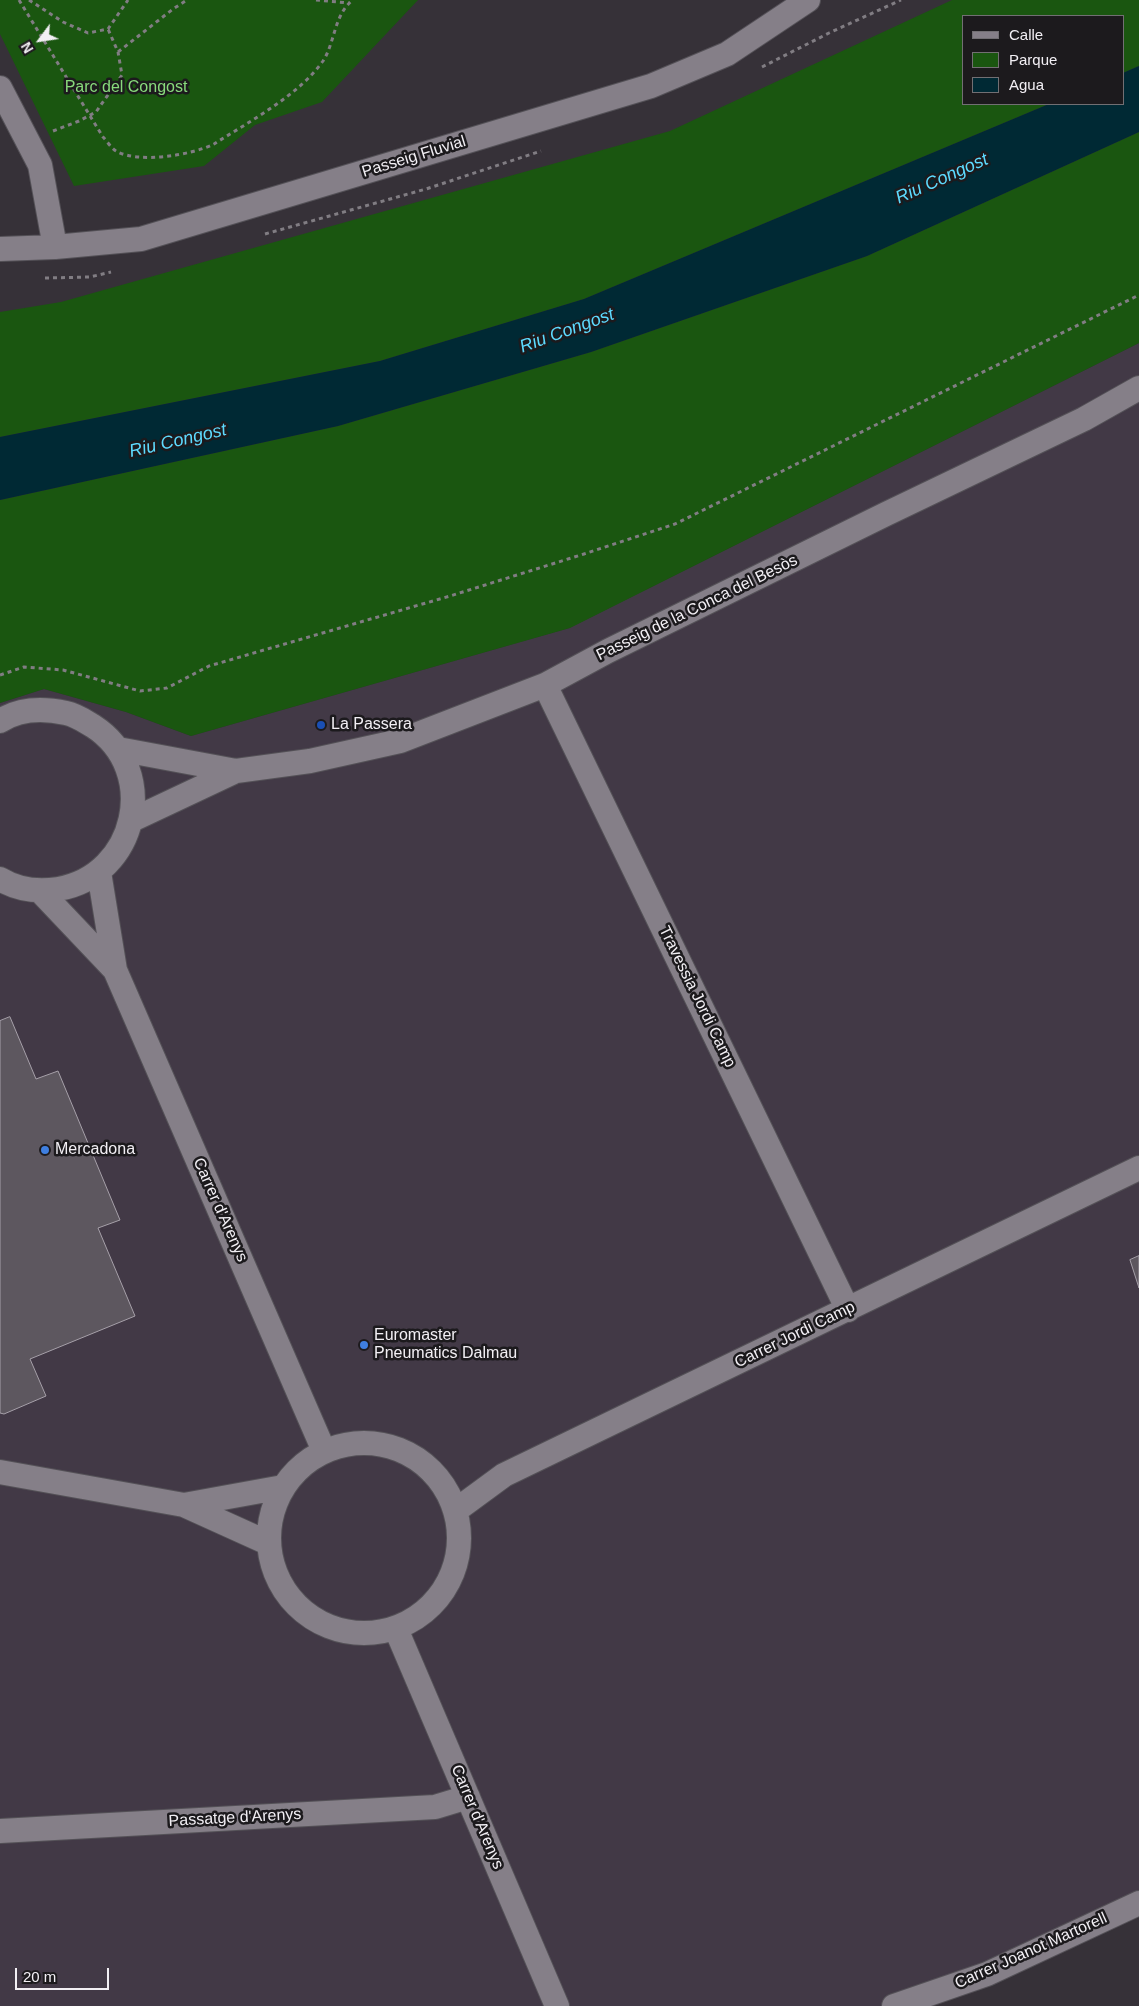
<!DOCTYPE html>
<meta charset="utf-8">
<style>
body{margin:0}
#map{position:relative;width:1139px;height:2006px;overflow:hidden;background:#363138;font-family:Helvetica,sans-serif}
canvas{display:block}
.legend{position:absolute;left:962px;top:15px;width:162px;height:90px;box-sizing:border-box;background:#1c1a1d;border:1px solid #726f73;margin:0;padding:6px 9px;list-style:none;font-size:15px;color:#f2eff4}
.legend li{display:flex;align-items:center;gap:10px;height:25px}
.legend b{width:25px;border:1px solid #726f73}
.north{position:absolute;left:15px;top:15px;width:50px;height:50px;-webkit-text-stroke:4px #1c1a1d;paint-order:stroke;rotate:239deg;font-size:14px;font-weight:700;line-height:20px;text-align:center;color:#f2eff4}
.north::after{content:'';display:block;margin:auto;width:18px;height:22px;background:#f2eff4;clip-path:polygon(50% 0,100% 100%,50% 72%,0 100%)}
.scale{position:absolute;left:15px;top:1968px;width:94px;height:22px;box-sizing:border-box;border:2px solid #f2eff4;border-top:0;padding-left:6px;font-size:15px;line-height:18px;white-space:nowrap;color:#f2eff4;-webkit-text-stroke:4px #1c1a1d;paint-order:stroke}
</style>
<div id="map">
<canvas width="1139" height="2006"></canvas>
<ul class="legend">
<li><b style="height:6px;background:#857f88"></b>Calle</li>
<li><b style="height:14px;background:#1a5610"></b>Parque</li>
<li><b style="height:14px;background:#002934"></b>Agua</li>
</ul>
<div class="north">N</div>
<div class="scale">20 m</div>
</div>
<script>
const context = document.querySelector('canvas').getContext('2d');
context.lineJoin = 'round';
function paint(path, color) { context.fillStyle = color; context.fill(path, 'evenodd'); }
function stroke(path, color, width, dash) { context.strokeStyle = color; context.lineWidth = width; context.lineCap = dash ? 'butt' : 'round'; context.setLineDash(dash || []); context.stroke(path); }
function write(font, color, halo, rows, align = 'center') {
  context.font = font + ' Helvetica,sans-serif'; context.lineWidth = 5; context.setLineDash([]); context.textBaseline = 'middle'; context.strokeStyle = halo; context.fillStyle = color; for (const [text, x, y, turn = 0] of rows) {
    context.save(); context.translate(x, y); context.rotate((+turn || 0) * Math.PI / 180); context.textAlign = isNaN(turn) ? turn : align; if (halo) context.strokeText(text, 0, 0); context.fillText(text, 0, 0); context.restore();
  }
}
const built = new Path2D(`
 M1139,343V1903L894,2006H0V703L44,689L126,712L191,736L569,628Z`);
const green = new Path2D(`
 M0,0H418L322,102L255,125L204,166L74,186L0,34Z
 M952,0H1139V66L1123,73V16H963V104H1049L584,299L380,361L0,437V312L61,302L670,131Z
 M1139,132V343L570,628L191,736L126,712L44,689L0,703V500L338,426L591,352L867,256Z`);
const water = new Path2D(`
 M1139,66V132L867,256L591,352L338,426L0,500V437L380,361L584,299L1049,104H1123V73Z`);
const building = new Path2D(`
 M10,1017L36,1079L58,1071L120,1220L98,1228L135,1316L30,1359L46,1396L4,1414L0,1413V1021Z
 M1139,1256V1288L1130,1260Z`);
const path = new Path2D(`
 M19,0L103,137C107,141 111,148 116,151C138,164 192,155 214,144C250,121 298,96 323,61C335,43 334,14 353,0
 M29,0L63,22L88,33L108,29L128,0
 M316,0L349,3
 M118,52L173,9L187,0
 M762,67L829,33L901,0
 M53,131L79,121L96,112L122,75L118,52L108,29
 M265,234L426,189L541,151
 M45,278L90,277L111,272
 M0,675L24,667L63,670L140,691L167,688L209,666L450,596L584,554L675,524L1139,295`);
const minor = new Path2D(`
 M0,88L40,165L55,247
 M0,249L55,247L141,239L651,86L727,54L808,0
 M545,685L848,1310
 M0,721C20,708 43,708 66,713C76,715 83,720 93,726C161,770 137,876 58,889C38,892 18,890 0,879
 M118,749L236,771L310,761L400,741L545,685L608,651L886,514L1084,419L1139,388
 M132,820L236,771
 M99,872L115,970L324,1451
 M41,892L115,970
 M269 1538a95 95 0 1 1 190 0a95 95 0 1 1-190 0Z
 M0,1472L184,1505L268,1543
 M184,1505L283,1487
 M455,1511L504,1475L1139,1168
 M396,1629L557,2006
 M0,1831L435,1807L468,1797
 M894,2006L987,1974L1139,1903`);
const markers = [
 [321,725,5,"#1a4fb4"],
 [45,1150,5,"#3f7fe0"],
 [364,1345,5,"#3f7fe0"]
];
const parkNames = [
 ["Parc del Congost",126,88]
];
const streetNames = [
 ["Passeig Fluvial",414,157,-17],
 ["Passeig de la Conca del Besòs",697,608,-26],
 ["Travessia Jordi Camp",697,997,64],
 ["Carrer d'Arenys",220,1210,66],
 ["Carrer Jordi Camp",795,1335,-26],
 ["Carrer d'Arenys",477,1817,67],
 ["Passatge d'Arenys",235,1818,-3],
 ["Carrer Joanot Martorell",1031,1951,-24]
];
const poiNames = [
 ["La Passera",331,725],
 ["Mercadona",55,1150],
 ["Euromaster",374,1336],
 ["Pneumatics Dalmau",374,1354]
];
const waterNames = [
 ["Riu Congost",942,179,-24],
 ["Riu Congost",567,331,-20],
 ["Riu Congost",178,441,-13]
];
paint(built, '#423946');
paint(green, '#1a5610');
paint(water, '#002934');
paint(building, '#5d575f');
stroke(building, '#a6a0a9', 1);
stroke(minor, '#545157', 26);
stroke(path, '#817d83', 3, [4, 4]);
stroke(minor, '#857f88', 24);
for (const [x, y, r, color] of markers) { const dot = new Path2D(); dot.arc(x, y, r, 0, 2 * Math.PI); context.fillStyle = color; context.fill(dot); stroke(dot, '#1c1a1d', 2); }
write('16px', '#88da7c', '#1c1a1d', parkNames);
write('16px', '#f2eff4', '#1c1a1d', streetNames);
write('16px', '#f2eff4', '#1c1a1d', poiNames, 'left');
write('italic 18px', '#5ddafe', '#1c1a1d', waterNames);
</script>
